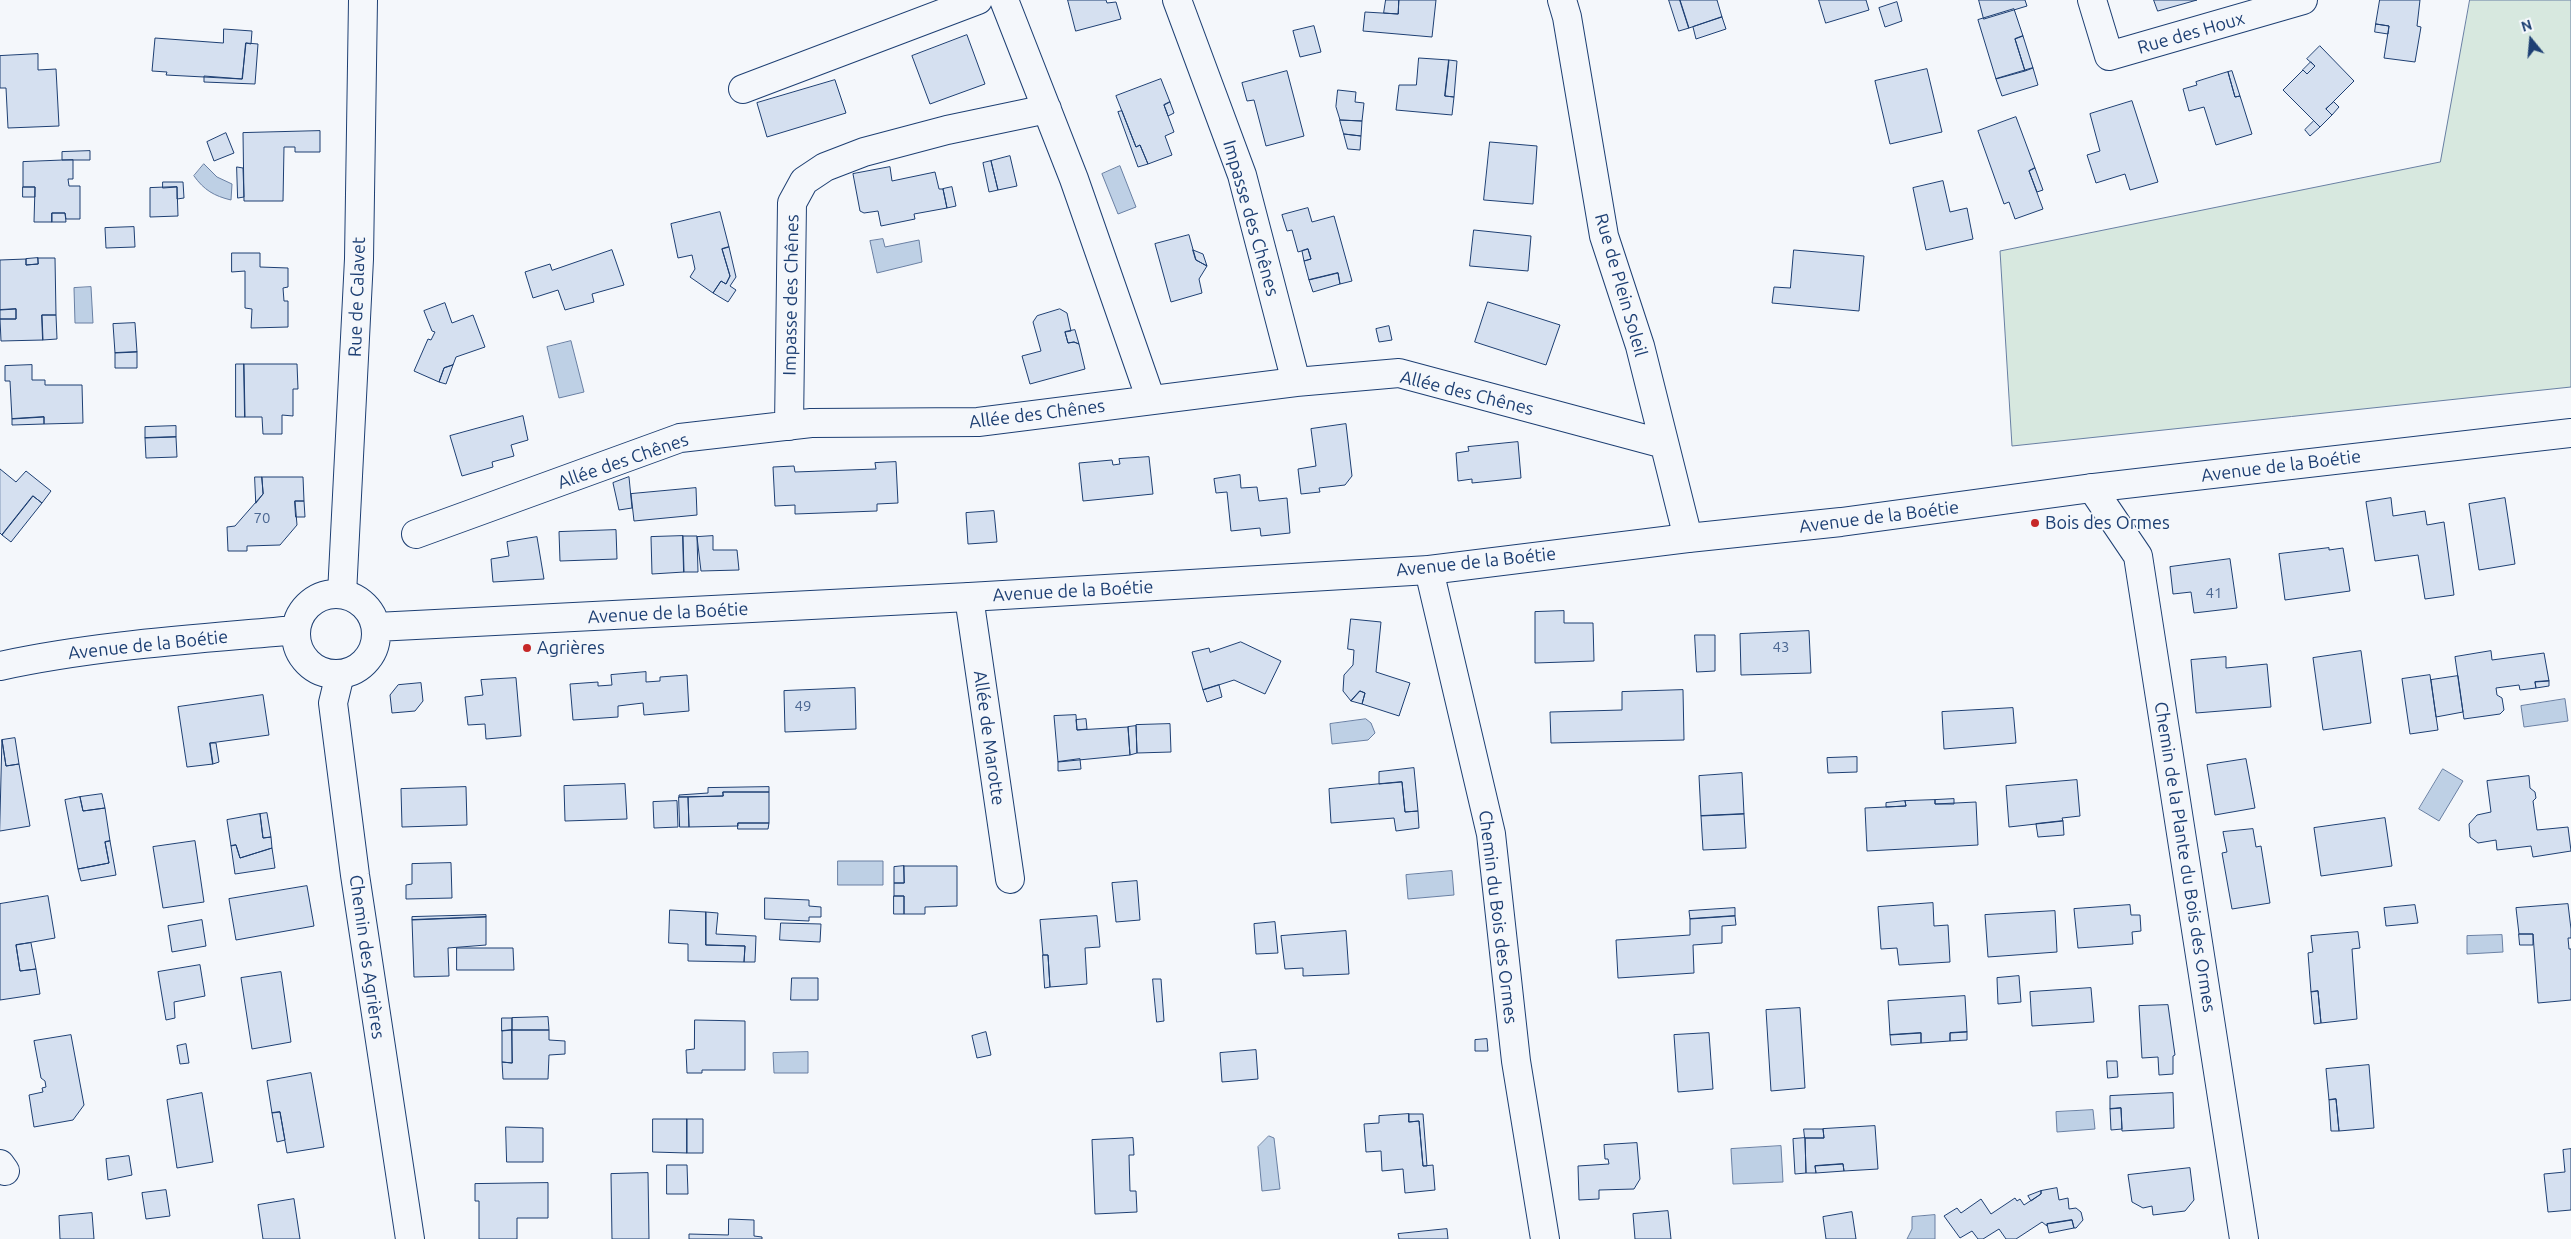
<!DOCTYPE html>
<meta charset="utf-8">
<style>
body{margin:0}
#map{position:relative;width:2571px;height:1239px;overflow:hidden;background:#f4f7fb;font-family:Ubuntu,sans-serif}
canvas{display:block}
.north{position:absolute;left:2506px;top:15px;width:50px;height:50px;-webkit-text-stroke:4px #f4f7fb;paint-order:stroke;rotate:343deg;font-size:14px;font-weight:700;line-height:20px;text-align:center;color:#1d3f73}
.north::after{content:'';display:block;margin:auto;width:18px;height:22px;background:#1d3f73;clip-path:polygon(50% 0,100% 100%,50% 72%,0 100%)}
</style>
<div id="map">
<canvas width="2571" height="1239"></canvas>
<div class="north">N</div>
</div>
<script>
const context = document.querySelector('canvas').getContext('2d');
context.lineJoin = 'round';
function paint(path, color) { context.fillStyle = color; context.fill(path, 'evenodd'); }
function stroke(path, color, width, dash) { context.strokeStyle = color; context.lineWidth = width; context.lineCap = dash ? 'butt' : 'round'; context.setLineDash(dash || []); context.stroke(path); }
function write(font, color, halo, rows, align = 'center') {
  context.font = font + ' Ubuntu,sans-serif'; context.lineWidth = 4; context.setLineDash([]); context.textBaseline = 'middle'; context.strokeStyle = halo; context.fillStyle = color; for (const [text, x, y, turn = 0] of rows) {
    context.save(); context.translate(x, y); context.rotate((+turn || 0) * Math.PI / 180); context.textAlign = isNaN(turn) ? turn : align; if (halo) context.strokeText(text, 0, 0); context.fillText(text, 0, 0); context.restore();
  }
}
const green = new Path2D(`
 M2470,0H2571V387L2012,446L2000,251L2440,162Z`);
const water = new Path2D(`
 M204,164L217,177L232,184L231,200C214,196 204,190 194,176Z
 M1120,166L1136,207L1118,214L1102,174Z
 M883,239L885,247L919,240L922,262L877,273L870,241Z
 M91,287L93,323H75L74,288Z
 M571,341L584,392L559,398L547,347Z
 M2565,699L2568,721L2524,727L2521,706Z
 M1366,719L1371,723L1375,733L1368,740L1332,744L1330,724Z
 M2443,769L2463,781L2439,821L2419,809Z
 M838,861H883V885H838Z
 M1452,871L1454,895L1408,899L1406,875Z
 M2502,935L2503,952L2467,954V936Z
 M808,1052V1073H774L773,1053Z
 M2093,1110L2095,1129L2057,1132L2056,1112Z
 M1269,1136L1274,1138L1280,1189L1262,1191L1258,1147Z
 M1781,1146L1783,1182L1733,1184L1731,1149Z
 M1935,1215V1239H1907L1912,1229V1217Z`);
const building = new Path2D(`
 M1068,0H1106L1107,3L1116,2L1121,19L1076,31Z
 M1386,0H1399L1398,14L1384,13Z
 M1399,0H1436L1432,37L1363,31L1365,12L1398,14Z
 M1669,0H1680L1689,28L1679,31Z
 M1680,0H1717L1722,17L1689,28Z
 M1819,0H1866L1869,10L1826,23Z
 M1979,0H2025L2027,6L1984,19Z
 M2154,0H2197L2158,11Z
 M2380,0H2420L2417,26L2421,27L2415,62L2384,58L2389,26L2376,24Z
 M1897,2L1902,21L1885,27L1879,8Z
 M2014,9L2023,36L2015,39L2025,71L1996,79L1978,20Z
 M1722,17L1726,29L1696,39L1693,27Z
 M2376,24L2389,26L2388,34L2375,32Z
 M1314,26L1321,52L1300,57L1293,31Z
 M224,29L252,31L251,44L246,43L242,79L166,75L167,72L152,71L155,38L223,43Z
 M967,35L985,84L930,104L912,56Z
 M2023,36L2033,68L2025,71L2015,39Z
 M246,43L258,44L255,84L204,82V76L242,79Z
 M2320,46L2354,81L2326,109L2332,115L2320,127L2283,90L2303,70L2307,74L2315,66L2307,59Z
 M38,54V70L56,69L59,126L8,128L6,88H0V56Z
 M1419,58L1449,60L1445,96L1454,97L1452,115L1396,110L1399,85H1416Z
 M1449,60L1457,61L1454,97L1445,96Z
 M2311,62L2315,66L2307,74L2303,70Z
 M2033,68L2038,85L2002,96L1996,79Z
 M1927,69L1942,132L1890,144L1875,81Z
 M1287,71L1304,136L1266,146L1254,100L1247,101L1242,83Z
 M2232,71L2240,96L2235,97L2228,72Z
 M2228,72L2235,97L2240,96L2252,134L2216,145L2204,107L2189,111L2183,89L2197,85L2196,82Z
 M1161,79L1170,102L1164,105L1174,132L1165,136L1172,155L1148,164L1140,145L1136,147L1116,96Z
 M835,80L846,113L767,137L757,103Z
 M1338,90L1356,92L1355,102L1364,103L1362,121L1340,120L1336,107Z
 M2132,101L2158,182L2130,190L2125,174L2096,183L2087,155L2100,151L2090,114Z
 M1170,102L1174,113L1168,116L1164,105Z
 M2334,102L2339,107L2332,115L2326,109Z
 M1122,111L1136,147L1140,145L1148,164L1138,167L1118,112Z
 M2016,117L2035,168L2029,171L2043,209L2015,219L2009,202L2004,204L1978,131Z
 M1340,120L1362,121L1361,136L1344,134Z
 M2314,121L2320,127L2310,136L2305,130Z
 M320,131V152H295V147H284L283,201H244L243,133Z
 M226,133L234,153L214,161L207,142Z
 M1344,134L1361,136L1360,150L1348,149Z
 M1490,142L1537,146L1533,204L1484,200Z
 M90,151V160H62V152Z
 M1010,156L1017,186L998,190L991,161Z
 M73,160V179H68L69,186H80V219H66L65,213H52V222H34L35,187H23V162Z
 M991,161L998,190L989,192L983,163Z
 M237,167L243,168L244,197L238,198Z
 M890,167L892,181L935,172L939,189H943L947,208L914,214L915,219L881,226L878,211L864,213L860,211L853,174Z
 M2035,168L2043,190L2037,192L2029,171Z
 M1943,181L1950,212L1967,208L1973,239L1926,250L1913,188Z
 M163,182H183L184,198L177,199V187L163,188Z
 M23,187H35V197H23Z
 M177,187L178,216L150,217V188Z
 M952,187L956,206L947,208L943,189Z
 M1308,208L1312,222L1334,216L1352,281L1340,284L1338,273L1309,280L1304,261L1311,259L1308,249L1298,252L1292,230L1287,231L1282,215Z
 M720,212L729,247L722,249L730,276L726,284L721,281L713,293L690,277L695,269L692,255L678,258L671,224Z
 M52,213H65L66,222H52Z
 M134,227L135,247L106,248L105,228Z
 M1474,230L1531,236L1528,271L1470,266Z
 M1189,235L1196,260L1207,266L1199,279L1202,293L1171,302L1155,244Z
 M729,247L736,277L730,286L736,290L728,302L713,293L721,281L726,284L730,276L722,249Z
 M1308,249L1311,259L1304,261L1302,251Z
 M612,250L624,285L592,294L594,302L565,310L558,290L533,298L525,272L550,264L552,270Z
 M1193,250L1203,254L1207,266L1196,260Z
 M1794,250L1864,256L1859,311L1772,303L1774,287L1790,288Z
 M232,253H260V267L288,268V287L283,288L284,301H288V327L251,328L252,309L245,308V271L232,272Z
 M38,258H55L56,315H42L43,340L1,341L0,319H16V309L0,310V260L26,259V265L38,264Z
 M38,258V264L26,265V259Z
 M1338,273L1340,284L1313,292L1309,280Z
 M1488,302L1560,325L1546,365L1475,342Z
 M445,303L452,323L473,315L485,347L456,357L453,365L444,368L439,382L414,371L428,339L431,340L435,332L432,331L424,311Z
 M16,309V319H0V310Z
 M1060,309L1067,313L1071,331L1065,332L1068,343L1074,342L1079,344L1085,369L1030,384L1022,356L1041,351L1033,322L1037,316Z
 M42,315H56L57,339L43,340Z
 M135,323L137,352L115,353L113,324Z
 M1389,326L1392,340L1379,342L1376,329Z
 M1075,330L1079,344L1074,342L1068,343L1065,332Z
 M137,352V368H115V353Z
 M236,364H244L245,417H236Z
 M244,364H297L298,389H293V416L282,415V434H263L262,417H245Z
 M32,365V380H45V385H82L83,423L44,424V417L12,419L10,381H5V366Z
 M453,365L446,384L439,382L444,368Z
 M523,416L528,440L511,445L514,456L492,462L493,467L462,476L450,436Z
 M44,417V424L12,425V419Z
 M1346,424L1352,476L1345,485L1319,488L1320,492L1301,494L1298,469L1316,466L1311,429Z
 M176,426V437L145,438V427Z
 M176,437L177,457L146,458L145,438Z
 M1518,442L1521,478L1472,483V479L1458,481L1456,453L1469,451L1468,447Z
 M1149,457L1153,494L1083,501L1079,463L1112,460L1113,465L1120,464L1119,459Z
 M896,462L898,503L877,504V511L795,514V505L775,506L773,467L794,466L795,472L876,469L875,463Z
 M0,469L16,482L26,471L51,491L42,503L33,496L2,535L0,533Z
 M1240,475L1241,488L1257,487L1259,501L1287,498L1290,533L1261,536L1260,528L1231,531L1227,492L1216,493L1214,479Z
 M255,477H262L263,494L256,503Z
 M262,477H303L304,501H295L297,525L280,545L247,546V551H228L227,527L235,526L263,494Z
 M629,477L632,508L619,510L613,483Z
 M696,488L697,515L634,521L631,494Z
 M33,496L42,503L11,542L2,535Z
 M2391,498L2393,516L2425,511L2427,525L2444,522L2454,595L2425,599L2418,555L2375,561L2366,502Z
 M2505,498L2515,564L2479,570L2469,504Z
 M295,501H304L305,517H296Z
 M994,511L997,542L968,544L966,513Z
 M616,530L617,559L560,561L559,532Z
 M683,536L684,572L652,574L651,537Z
 M683,536H697L698,572H684Z
 M713,536V550H737L739,570L701,571L697,537Z
 M537,537L544,579L493,582L491,559L509,556L507,542Z
 M2329,548V550L2343,548L2350,591L2285,600L2279,554Z
 M2230,559L2237,608L2194,613L2191,592L2173,594L2170,567Z
 M1564,611V623H1593L1594,661L1535,663V612Z
 M1351,619L1381,622L1376,672L1410,683L1399,716L1362,704L1365,693L1360,691L1351,701L1343,691L1344,675L1353,665L1354,650L1348,649Z
 M1809,631L1811,673L1741,675L1740,634Z
 M1695,635H1715V671L1697,672Z
 M1241,642L1281,661L1265,694L1234,680L1203,690L1192,652L1209,648L1210,652Z
 M2361,651L2371,723L2323,730L2313,658Z
 M2491,651L2492,660L2544,653L2549,681L2535,682L2536,688L2520,690L2519,685L2496,688L2497,695L2502,698L2504,710L2500,714L2464,719L2455,657Z
 M2226,657V668L2267,664L2271,707L2196,713L2191,660Z
 M646,672V682L660,681V677L687,675L689,711L644,715L643,703L618,706V717L573,720L570,684L598,682V686L612,685L611,675Z
 M2430,675L2438,730L2410,734L2402,679Z
 M2458,676L2463,712L2436,717L2431,680Z
 M516,678L521,736L486,739L485,724L468,725L465,697L483,695L481,680Z
 M2549,681V686L2536,688L2535,682Z
 M421,683L423,701L415,711L392,713L390,695L398,685Z
 M1219,685L1222,697L1207,702L1203,690Z
 M855,688L856,729L785,732L784,691Z
 M1683,690L1684,740L1551,743L1550,712L1622,710V692Z
 M1360,691L1365,693L1362,704L1351,701Z
 M263,695L269,735L210,743L213,764L187,767L178,707Z
 M2013,708L2016,743L1944,749L1942,712Z
 M1076,715L1077,730L1128,727L1130,755L1058,762L1054,716Z
 M1086,719L1087,729L1077,730L1076,720Z
 M1170,724L1171,752L1137,753L1136,725Z
 M1136,726L1137,753L1130,755L1128,727Z
 M15,738L19,764L6,766L2,740Z
 M2,740L6,766L19,764L30,826L0,831Z
 M210,743H216L219,762L213,764Z
 M1857,757V772L1828,773L1827,758Z
 M1080,759L1081,769L1058,771V762Z
 M2246,759L2255,808L2215,815L2207,765Z
 M1414,768L1418,811L1405,812L1402,782L1379,784V772Z
 M1742,773L1744,814L1701,816L1699,776Z
 M2529,776L2530,788L2535,792L2536,798L2533,801L2537,830L2568,827L2571,851L2533,857L2531,846L2497,850L2496,840L2478,843L2470,837L2469,824L2477,815L2491,812L2487,781Z
 M2077,780L2080,816L2062,818L2063,821L2009,827L2006,786Z
 M1402,782L1405,812L1418,811L1419,828L1396,831L1394,818L1331,823L1329,789Z
 M625,784L627,819L565,821L564,786Z
 M466,787L467,825L402,827L401,789Z
 M769,787V792H723V796L679,797V795L708,793V788Z
 M723,792H769V823H738V826L689,827L688,797L723,796Z
 M102,794L105,808L83,811L80,797Z
 M80,797L83,811L105,808L110,841L105,842L109,863L78,869L65,800Z
 M679,797H688L689,827H680Z
 M1954,799V804H1935V800Z
 M1935,800V804L1976,802L1978,845L1867,851L1865,808L1906,806L1905,801Z
 M677,801L678,827L654,828L653,802Z
 M1905,801L1906,806L1886,807V803Z
 M267,813L271,837L263,838L260,814Z
 M260,814L263,838L271,837L272,848L240,858L236,845L231,846L227,820Z
 M1744,814L1746,848L1703,850L1701,816Z
 M2385,818L2392,866L2321,876L2314,828Z
 M2063,821L2064,835L2038,837L2036,824Z
 M738,823H769L768,829H738Z
 M2253,829L2256,847L2261,846L2270,903L2232,909L2222,853L2227,852L2223,832Z
 M110,841L116,875L81,881L78,869L109,863L105,842Z
 M195,841L204,902L163,908L153,847Z
 M236,845L240,858L272,848L275,868L235,874L231,846Z
 M451,863L452,898L406,899V885L412,884V864Z
 M904,866H957V906L925,907V914H904V896H894V883H904Z
 M904,866V883H894V867Z
 M1137,881L1140,920L1116,922L1112,883Z
 M307,886L314,926L236,940L229,899Z
 M48,896L55,938L16,945L20,971L36,969L40,994L0,1000V904Z
 M894,896H904V914H894Z
 M765,898L809,900V906L821,907V917H809V921L765,919Z
 M1933,903L1934,926L1948,925L1950,962L1899,965L1897,948L1881,949L1878,907Z
 M2568,904L2571,929V938H2568L2569,949H2571V1000L2538,1003L2533,934H2519L2516,908Z
 M2130,905L2131,915H2140L2141,931L2132,932L2133,944L2078,948L2074,909Z
 M2415,905L2418,923L2386,926L2384,908Z
 M1735,908V916L1690,919L1689,911Z
 M670,910L706,912V945L745,946L744,962L688,961V944L669,943Z
 M2055,911L2057,952L1988,957L1985,915Z
 M706,912L718,913L716,934L756,936L755,962H744L745,946L706,945Z
 M486,915V917L412,920V917Z
 M1097,916L1100,947L1085,948L1087,984L1050,987L1048,955H1043L1040,920Z
 M1735,916L1736,925L1722,926V943L1693,945L1694,973L1618,978L1616,940L1690,935V919Z
 M486,917V945L448,948L449,976L414,977L412,920Z
 M202,920L206,946L172,952L168,926Z
 M1275,922L1278,953L1256,954L1254,924Z
 M781,923L821,924L820,942L780,940Z
 M1346,931L1349,974L1303,976V968L1285,969L1281,936Z
 M2358,932L2360,948L2352,949L2357,1019L2321,1023L2318,991L2311,992L2308,953L2313,952L2311,936Z
 M2519,934H2533V945H2520Z
 M31,943L36,969L20,971L16,945Z
 M457,948H513L514,970H457Z
 M1043,955H1048L1050,987L1045,988Z
 M200,965L205,996L174,1002L175,1018L166,1020L158,972Z
 M281,972L291,1042L252,1049L241,978Z
 M2019,976L2021,1002L1998,1004L1997,978Z
 M792,978H818V1000H791Z
 M1153,979H1161L1164,1021L1157,1022Z
 M2091,988L2094,1022L2032,1026L2030,992Z
 M2318,991L2321,1023L2314,1024L2311,992Z
 M1965,996L1967,1032L1950,1033V1041L1921,1043V1033L1890,1035L1888,1001Z
 M2168,1005L2175,1055L2173,1056V1074L2159,1075L2158,1057L2142,1058L2139,1006Z
 M1800,1008L1805,1088L1771,1091L1766,1010Z
 M548,1017L549,1030H512V1018Z
 M502,1018H512V1030L502,1031Z
 M695,1020L745,1021V1070H702V1073H687L686,1050L694,1049Z
 M512,1030H549V1040L565,1041V1054L549,1055L548,1079H503L502,1062L512,1063Z
 M512,1030V1063L502,1062V1031Z
 M986,1032L991,1055L977,1058L972,1036Z
 M1967,1032V1040L1950,1041V1033Z
 M1709,1033L1713,1089L1678,1092L1674,1035Z
 M1921,1033V1043L1891,1045L1890,1035Z
 M71,1035L84,1105L73,1120L34,1127L29,1095L43,1092L42,1088L46,1087L45,1081L41,1078L34,1041Z
 M1487,1039L1488,1051H1475V1040Z
 M186,1044L189,1063L180,1064L177,1046Z
 M1256,1050L1258,1079L1222,1082L1220,1053Z
 M2107,1061H2117L2118,1077L2108,1078Z
 M2369,1065L2374,1128L2339,1131L2336,1099L2329,1100L2326,1069Z
 M311,1073L324,1147L287,1153L280,1112L272,1113L267,1081Z
 M202,1093L213,1162L177,1168L167,1100Z
 M2173,1093L2174,1128L2122,1131L2121,1108L2110,1109V1096Z
 M2336,1099L2339,1131H2331L2329,1100Z
 M2121,1108L2122,1129L2111,1130L2110,1109Z
 M280,1112L285,1140L277,1142L272,1113Z
 M1409,1114H1423L1427,1166H1423L1419,1121L1409,1122Z
 M1409,1114V1122L1419,1121L1423,1166L1433,1165L1435,1190L1405,1193L1403,1169L1382,1171L1381,1151L1366,1152L1364,1124L1379,1123V1116Z
 M653,1119H687V1153L653,1152Z
 M687,1119H703V1153H687Z
 M1875,1126L1878,1169L1844,1171L1843,1164L1815,1166L1816,1173H1806L1805,1138H1824L1823,1129Z
 M506,1127L543,1128V1162H507Z
 M1804,1129H1823L1824,1138H1805Z
 M1133,1138L1134,1155H1129L1130,1191H1136L1137,1212L1095,1214L1092,1140Z
 M1805,1138L1806,1173L1795,1174L1793,1139Z
 M1637,1143L1640,1179L1634,1189L1599,1190V1199L1579,1200L1578,1166L1609,1164L1608,1159H1605L1604,1145Z
 M2571,1149V1210L2548,1212L2544,1174L2565,1172L2563,1150Z
 M129,1156L132,1175L108,1180L106,1159Z
 M1843,1164L1844,1171L1816,1173L1815,1166Z
 M667,1165H687L688,1194H667Z
 M2190,1168L2194,1200L2185,1211L2153,1215L2152,1206L2143,1208L2132,1202L2128,1175Z
 M648,1173L649,1239H612L611,1174Z
 M548,1183V1218H517V1239H479V1201H475V1184Z
 M2057,1188L2059,1200L2068,1198L2069,1209L2076,1208L2081,1212L2083,1220L2076,1228H2074L2072,1220L2047,1224V1226L2042,1222L2016,1239H2006L1999,1229L1983,1239H1978L1972,1231L1960,1238L1944,1216L1957,1208L1961,1213L1981,1199L1991,1214L2015,1198L2017,1201L2020,1199L2024,1205L2041,1194V1191Z
 M166,1190L170,1216L146,1219L142,1193Z
 M2041,1191V1194L2031,1201L2028,1196Z
 M294,1199L300,1239H263L258,1205Z
 M1668,1211L1671,1239H1635L1633,1214Z
 M1852,1212L1856,1239H1826L1823,1217Z
 M92,1213L94,1239H60L59,1216Z
 M729,1219L754,1220V1236L762,1237V1239H689V1234L728,1235Z
 M2072,1220L2074,1228L2049,1233L2047,1224Z
 M1447,1229L1448,1239H1399L1398,1234Z`);
const minor = new Path2D(`
 M1004,0L1074,179L1151,400
 M1177,0L1242,175L1296,382
 M1562,0L1567,17L1604,236L1640,346L1688,538
 M2092,0L2109,56L2303,0
 M743,89L978,0
 M789,426L792,203L804,181L825,167L864,152L947,130L1047,109
 M2092,488L2138,556L2244,1239
 M416,534L680,438L811,423L978,422L1296,382L1399,373L1664,444
 M1429,570L1491,834L1516,1061L1545,1239
 M342,594L359,259L363,0
 M969,597L1010,879
 M340,674L333,703L355,875L410,1239
 M0,1164L5,1171`);
const major = new Path2D(`
 M296 634a40 40 0 1 1 80 0a40 40 0 1 1-80 0Z
 M376,627L969,597L1429,570L1688,538L1841,522L2092,488L2571,433
 M0,666C97,645 198,639 296,630`);
const markers = [
 [2035,523,5,"#c62828"],
 [527,648,5,"#c62828"]
];
const numberNames = [
 ["70",262,518],
 ["41",2214,593],
 ["43",1781,647],
 ["49",803,706]
];
const streetNames = [
 ["Rue des Houx",2191,33,-16],
 ["Impasse des Chênes",1251,218,74],
 ["Rue de Plein Soleil",1621,285,74],
 ["Impasse des Chênes",791,295,-89],
 ["Rue de Calavet",357,297,-88],
 ["Allée des Chênes",1467,393,14],
 ["Allée des Chênes",1037,414,-7],
 ["Allée des Chênes",623,461,-19],
 ["Avenue de la Boétie",2281,466,-7],
 ["Avenue de la Boétie",1879,517,-7],
 ["Avenue de la Boétie",1476,562,-6],
 ["Avenue de la Boétie",1073,591,-3],
 ["Avenue de la Boétie",668,613,-3],
 ["Avenue de la Boétie",148,645,-6],
 ["Allée de Marotte",989,738,82],
 ["Chemin de la Plante du Bois des Ormes",2185,857,81],
 ["Chemin du Bois des Ormes",1498,917,83],
 ["Chemin des Agrières",367,957,82]
];
const poiNames = [
 ["Bois des Ormes",2045,523],
 ["Agrières",537,648]
];
paint(green, '#d7e8df');
stroke(green, '#687fa3', 1);
paint(water, '#bed0e5');
stroke(water, '#687fa3', 1);
paint(building, '#d5e0f0');
stroke(building, '#1d3f73', 1);
stroke(minor, '#1d3f73', 30);
stroke(major, '#1d3f73', 30);
stroke(minor, '#f4f7fb', 28);
stroke(major, '#f4f7fb', 28);
for (const [x, y, r, color] of markers) { const dot = new Path2D(); dot.arc(x, y, r, 0, 2 * Math.PI); context.fillStyle = color; context.fill(dot); stroke(dot, '#f4f7fb', 2); }
write('15px', '#4b6792', null, numberNames);
write('18px', '#1d3f73', '#f4f7fb', streetNames);
write('18px', '#1d3f73', '#f4f7fb', poiNames, 'left');
</script>
